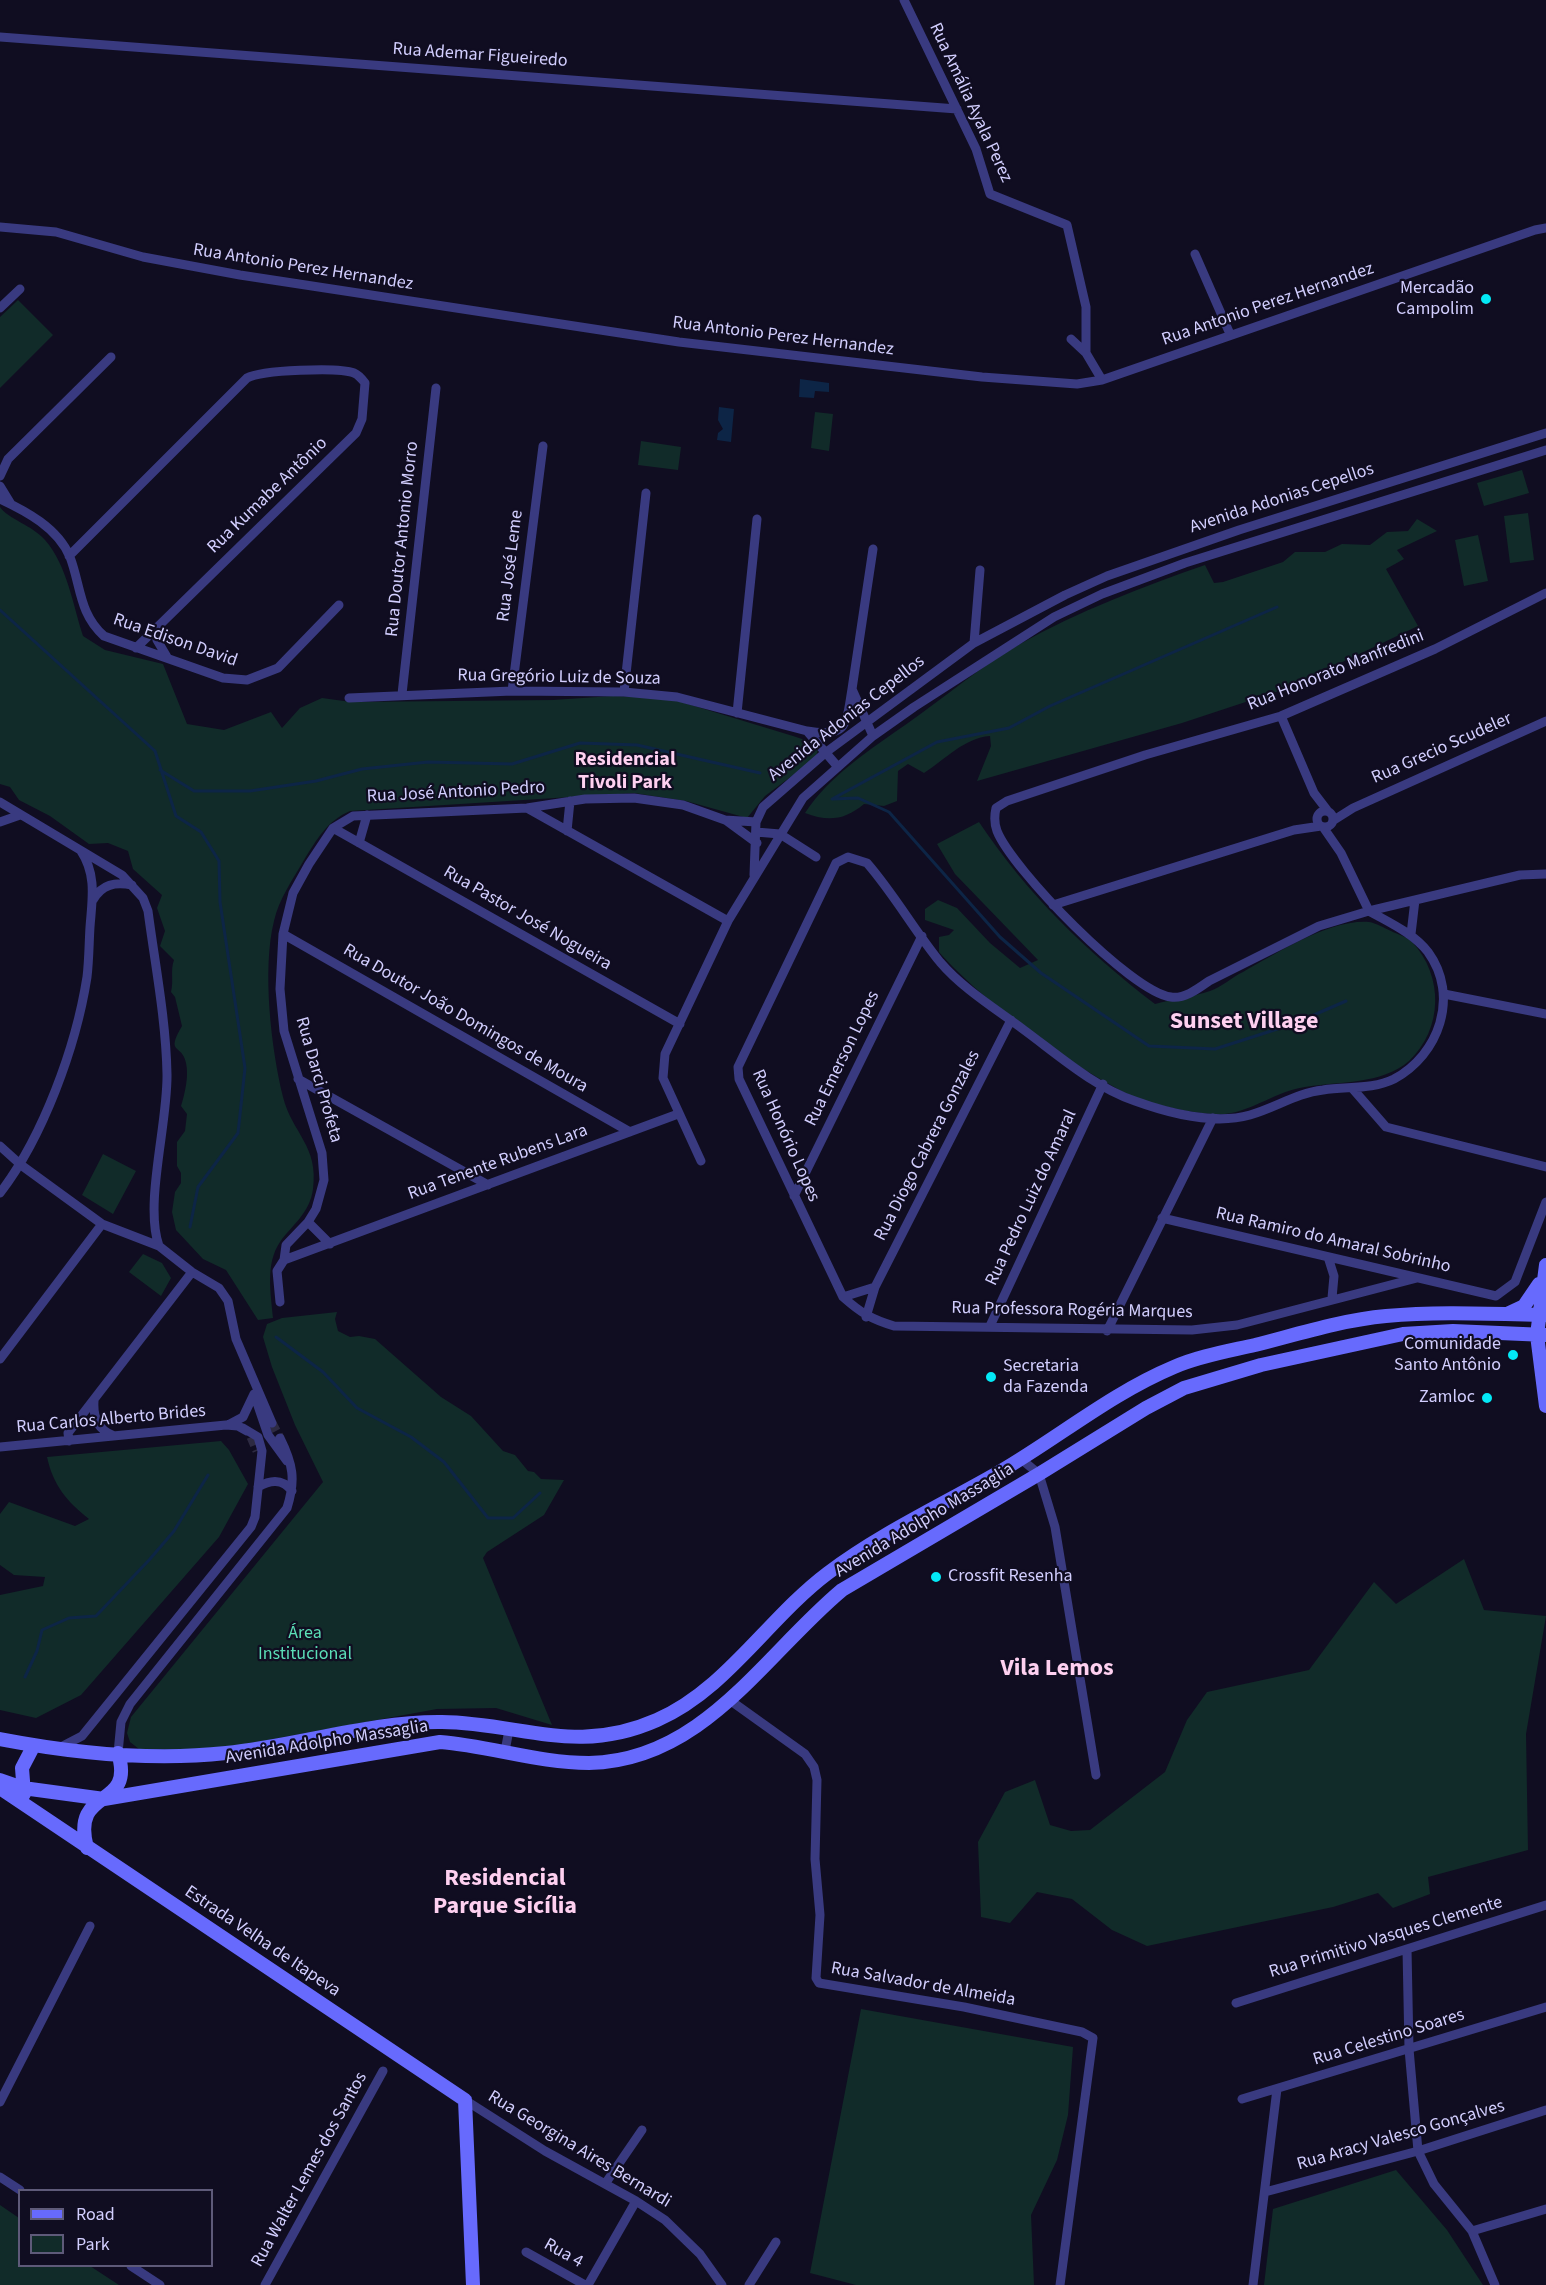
<!DOCTYPE html>
<meta charset="utf-8">
<style>
body{margin:0}
#map{position:relative;width:1546px;height:2285px;overflow:hidden;background:#100d21;font-family:"Source Sans 3",sans-serif}
canvas{display:block}
.legend{position:absolute;left:18px;top:2189px;width:195px;height:78px;box-sizing:border-box;background:#100d21;border:2px solid #5e5a79;margin:0;padding:8px 10px;list-style:none;font-size:18px;color:#d2cefe}
.legend li{display:flex;align-items:center;gap:12px;height:30px}
.legend b{width:30px;border:2px solid #5e5a79}
</style>
<div id="map">
<canvas width="1546" height="2285"></canvas>
<ul class="legend">
<li><b style="height:8px;background:#676afd"></b>Road</li>
<li><b style="height:16px;background:#112b29"></b>Park</li>
</ul>
</div>
<script>
const context = document.querySelector('canvas').getContext('2d');
context.lineJoin = 'round';
function paint(path, color) { context.fillStyle = color; context.fill(path, 'evenodd'); }
function stroke(path, color, width, dash) { context.strokeStyle = color; context.lineWidth = width; context.lineCap = dash ? 'butt' : 'round'; context.setLineDash(dash || []); context.stroke(path); }
function write(font, color, halo, rows, align = 'center') {
  context.font = font + ' "Source Sans 3",sans-serif'; context.lineWidth = 4.5; context.setLineDash([]); context.textBaseline = 'middle'; context.strokeStyle = halo; context.fillStyle = color; for (const [text, x, y, turn = 0] of rows) {
    context.save(); context.translate(x, y); context.rotate((+turn || 0) * Math.PI / 180); context.textAlign = isNaN(turn) ? turn : align; if (halo) context.strokeText(text, 0, 0); context.fillText(text, 0, 0); context.restore();
  }
}
const green = new Path2D(`
 M18,300L53,335L0,388V317Z
 M815,412L833,414L829,451L811,448Z
 M641,441L681,447L678,470L638,465Z
 M1522,470L1529,493L1484,506L1477,483Z
 M0,507C8,519 32,525 45,540C67,565 73,605 83,636L105,650L163,664L187,724L224,730L271,712L282,728L300,708L322,698L351,702L553,700L612,696L645,697L678,701L793,736L808,741L818,749L816,758L765,796L747,818L686,801L634,793L350,811C327,821 317,839 304,860C293,879 279,899 274,921C262,969 271,1048 283,1097C292,1133 319,1146 313,1189C310,1213 292,1225 280,1242C265,1264 271,1294 273,1318L258,1320L226,1270L203,1259L176,1230L172,1212L175,1192L181,1183V1173L177,1166V1142L185,1131L187,1114L181,1106C185,1093 189,1076 186,1063C182,1043 165,1055 182,1026L175,997L171,992C174,980 170,971 174,960L160,946L165,931L157,908L162,895L133,869L128,851L108,843L89,844L50,816L19,800L10,787L0,784Z
 M1528,513L1534,560L1510,563L1504,516Z
 M1417,519L1437,531L1397,550L1404,559L1386,569L1418,626L1288,688L1182,723L977,781L991,746L990,736C964,738 946,759 924,773L908,764L898,771L897,801L884,806L864,804C845,820 828,822 805,813C829,776 872,748 908,723C945,697 981,666 1020,644C1079,611 1142,587 1205,565L1214,583L1223,582L1283,562L1295,552H1325L1342,544L1370,545L1387,532L1408,531Z
 M1478,535L1488,581L1464,586L1455,540Z
 M979,822C1027,894 1087,952 1155,1004C1173,999 1193,997 1210,991C1222,987 1232,977 1243,972C1277,953 1330,919 1369,922C1376,923 1384,928 1391,931C1397,934 1407,937 1412,942C1444,976 1443,1029 1409,1061C1381,1085 1340,1081 1305,1087C1276,1091 1253,1111 1225,1114C1203,1116 1152,1105 1132,1096C1072,1067 983,1002 939,952V937L949,935L954,930L925,920V909L938,900L957,908L990,943L1020,968L1038,960L955,874L937,844Z
 M103,1154L136,1171L113,1214L82,1195Z
 M143,1254L162,1263L171,1278L161,1296L129,1272Z
 M337,1312L335,1319L338,1331L350,1337L359,1336L375,1339L441,1397L471,1416L503,1451L515,1455L528,1471L534,1472L541,1479L564,1480L544,1515L487,1552L483,1558L552,1725L496,1708L437,1709L240,1745L189,1750L139,1749L130,1742L127,1733L131,1717L323,1482L295,1425L272,1367L263,1337L267,1324L282,1318Z
 M221,1441L229,1450L248,1484L219,1537L81,1695L36,1718L0,1710V1595L43,1586L45,1577L14,1575L0,1565V1514L9,1502L75,1526L89,1519C67,1502 53,1485 47,1457Z
 M1464,1559L1484,1610L1546,1616L1526,1734L1528,1850L1428,1877L1430,1894L1393,1908L1378,1893L1333,1907L1147,1946L1112,1930L1072,1899L1037,1892L1010,1923L981,1917L978,1842L1005,1792L1035,1780L1050,1825L1071,1831L1090,1830L1165,1772L1187,1720L1207,1692L1309,1670L1374,1582L1396,1604Z
 M861,2009L1073,2047L1068,2115L1057,2160L1031,2215L1034,2285H856L810,2273Z
 M1396,2170L1447,2230L1483,2285H1264L1273,2209Z
 M0,2205L19,2218L20,2266H90L119,2285H0Z`);
const water = new Path2D(`
 M800,379L829,383V392L815,391L814,398L799,397Z
 M719,407L734,409L731,442L717,440L718,433L723,429L718,420Z`);
const stream = new Path2D(`
 M0,610L155,751L176,816L201,832L219,861L220,902L245,1068L238,1133L198,1187L190,1227
 M160,770L194,791H250L316,781L362,769L428,762L512,764L580,743L637,745L760,773
 M834,798L937,742L1009,728L1050,706L1277,607
 M832,799L858,798L889,812L1000,937L1041,973L1149,1046L1215,1049L1293,1024L1346,1001
 M276,1337L323,1372L357,1408L411,1437L444,1462L488,1518H513L540,1493
 M25,1677L37,1651L42,1630L69,1618L96,1616L150,1559L174,1531L208,1475`);
const minorTunnel = new Path2D(`
 M272,1423L280,1438
 M251,1437L257,1451`);
const minor = new Path2D(`
 M904,0L976,149L990,194L1067,225L1086,307V353L1102,380
 M0,37L957,109
 M0,227L56,232L143,257L240,275L679,342L982,377L1077,384L1102,380L1535,230L1546,228
 M1195,254L1230,334
 M0,308L20,289
 M1071,339L1086,353
 M0,476L8,459L111,357
 M0,486L11,504
 M0,499C26,511 58,528 70,557C81,586 79,614 104,636L223,678L247,680L278,668L339,605
 M873,549L852,689L873,736
 M69,556L247,378C261,370 339,367 354,373C359,375 362,379 365,383L362,419L356,433L136,648
 M160,626L157,640L167,657
 M974,643L980,570
 M512,691L543,446
 M624,692L646,493
 M402,694L436,388
 M349,698L512,691L624,692L677,697L807,731L838,767
 M737,713L757,519
 M1281,716L1314,793L1327,810
 M807,731C848,738 846,725 852,689
 M0,802L122,875L143,898L148,911C155,964 166,1020 167,1074C168,1123 144,1204 159,1246
 M527,808L728,921
 M1317 819a8 8 0 1 1 16 0a8 8 0 1 1-16 0Z
 M1334,820L1353,808L1546,721
 M727,821L757,843
 M0,822L20,815
 M1323,827L1341,853L1369,911L1520,875L1546,874
 M333,828L680,1024
 M567,831L570,801
 M756,832L780,834L816,857
 M359,843L367,815
 M754,875L756,822L763,807L825,753L974,643L1065,595L1107,576L1239,530L1546,433
 M93,900C102,884 115,882 132,885
 M1053,905L1294,830L1321,826
 M283,934L630,1132
 M1411,934L1415,900
 M1444,994L1546,1014
 M298,1079L488,1185
 M1352,1088L1386,1127L1546,1167
 M0,1146L21,1165L102,1224L159,1246L192,1272L219,1288L228,1301L236,1339L272,1423
 M701,1161L663,1078L665,1054L728,921L803,798L873,736L914,707L1054,617L1102,594L1185,563L1546,450
 M0,1193C43,1137 76,1047 87,977C89,961 89,943 90,927C92,900 97,875 81,851
 M794,1196L922,936
 M1162,1218L1496,1296L1515,1282L1546,1202
 M308,1222L330,1244
 M1328,1257L1334,1276L1332,1298
 M284,1260L678,1114
 M1417,1278L1237,1325L1192,1330L894,1326C871,1319 861,1313 843,1297L739,1079L738,1067L836,863L848,857L867,863C894,894 914,930 940,962C963,989 996,1009 1024,1030C1058,1055 1094,1087 1135,1101C1168,1113 1215,1125 1250,1115C1275,1108 1297,1093 1323,1090C1346,1086 1372,1090 1394,1079C1439,1055 1460,996 1428,952C1413,933 1390,923 1369,911L1319,926L1209,981C1199,988 1185,999 1171,997C1131,992 1012,869 997,831C994,823 994,817 996,808L1007,801L1145,755L1281,716L1435,649L1546,593
 M843,1297L875,1287
 M280,1302L277,1271L284,1260L286,1245L308,1222L316,1209L324,1180L322,1153L284,1031L280,989L283,934L293,893L309,864L333,828L353,816L527,808L585,799L634,798L683,805L725,820L756,822
 M866,1317L875,1287L1011,1020
 M990,1326L1103,1084
 M1107,1331L1213,1118
 M0,1359L102,1224
 M254,1394L268,1435L287,1461
 M94,1401C93,1416 97,1429 112,1435
 M228,1425L243,1417L254,1394
 M69,1441L68,1433L192,1272
 M0,1447L226,1425L238,1426L247,1431
 M1021,1459L1039,1474L1055,1527L1096,1775
 M258,1487C270,1480 282,1478 292,1491
 M731,1701L805,1754L814,1767L817,1780L815,1859L820,1915L816,1978L819,1983L964,2007L1082,2032L1093,2038L1060,2285
 M59,1748L82,1736L251,1527L255,1517L262,1451L258,1437L243,1428
 M505,1751L509,1730
 M118,1753L121,1722L130,1704L287,1508C296,1480 293,1464 280,1438
 M1407,1949L1409,2049L1418,2151L1434,2184L1472,2231L1495,2285
 M1236,2003L1546,1905
 M1242,2099L1546,2007
 M465,2100L545,2151L636,2201L665,2220L700,2254L722,2285
 M0,2102L90,1926
 M0,2177L20,2190
 M605,2184L642,2130
 M1265,2192L1418,2151L1546,2110
 M1472,2231L1546,2209
 M526,2252L585,2285
 M131,2266L160,2285
 M265,2285L383,2071
 M588,2285L636,2201
 M749,2285L776,2242
 M1253,2285L1277,2089`);
const secondary = new Path2D(`
 M1546,1265L1537,1335L1546,1406
 M1509,1313L1524,1306L1539,1284
 M0,1739C73,1753 152,1761 226,1753C296,1746 372,1721 442,1722C522,1723 576,1756 657,1720C726,1690 768,1618 828,1573C881,1533 944,1504 1001,1471C1059,1437 1112,1393 1174,1367C1199,1356 1229,1351 1255,1345C1298,1334 1342,1320 1386,1316C1439,1311 1494,1314 1546,1315
 M0,1780L23,1788L104,1799L440,1742C490,1746 539,1763 589,1763C703,1761 764,1655 842,1590L1039,1474L1146,1408L1184,1388L1261,1365L1403,1334L1453,1331L1546,1335
 M0,1788L465,2100L473,2285
 M24,1794L22,1768L34,1745
 M87,1848C70,1785 136,1811 118,1753`);
const markers = [
 [1486,299,6,"#03e9f6"],
 [1513,1355,6,"#03e9f6"],
 [991,1377,6,"#03e9f6"],
 [1487,1398,6,"#03e9f6"],
 [936,1577,6,"#03e9f6"]
];
const streetNames = [
 ["Rua Ademar Figueiredo",480,56,4],
 ["Rua Amália Ayala Perez",970,103,65],
 ["Rua Antonio Perez Hernandez",303,268,9],
 ["Rua Antonio Perez Hernandez",1268,305,-19],
 ["Rua Antonio Perez Hernandez",783,337,7],
 ["Rua Kumabe Antônio",268,496,-44],
 ["Avenida Adonias Cepellos",1282,499,-18],
 ["Rua Doutor Antonio Morro",403,539,-84],
 ["Rua José Leme",511,566,-83],
 ["Rua Edison David",175,641,19],
 ["Rua Honorato Manfredini",1336,671,-22],
 ["Rua Gregório Luiz de Souza",559,678,1],
 ["Avenida Adonias Cepellos",847,719,-38],
 ["Rua Grecio Scudeler",1442,749,-24],
 ["Rua José Antonio Pedro",456,793,-3],
 ["Rua Pastor José Nogueira",527,919,30],
 ["Rua Doutor João Domingos de Moura",465,1019,30],
 ["Rua Emerson Lopes",843,1059,-64],
 ["Rua Darci Profeta",318,1080,74],
 ["Rua Honório Lopes",785,1136,66],
 ["Rua Diogo Cabrera Gonzales",928,1146,-63],
 ["Rua Tenente Rubens Lara",498,1163,-20],
 ["Rua Pedro Luiz do Amaral",1032,1198,-65],
 ["Rua Ramiro do Amaral Sobrinho",1333,1241,13],
 ["Rua Professora Rogéria Marques",1072,1311,1],
 ["Rua Carlos Alberto Brides",111,1420,-5],
 ["Avenida Adolpho Massaglia",925,1521,-31],
 ["Avenida Adolpho Massaglia",327,1743,-9],
 ["Rua Primitivo Vasques Clemente",1386,1938,-17],
 ["Estrada Velha de Itapeva",262,1942,34],
 ["Rua Salvador de Almeida",923,1985,10],
 ["Rua Celestino Soares",1389,2038,-17],
 ["Rua Aracy Valesco Gonçalves",1401,2136,-16],
 ["Rua Georgina Aires Bernardi",579,2150,31],
 ["Rua Walter Lemes dos Santos",310,2170,-61],
 ["Rua 4",563,2254,29]
];
const poiNames = [
 ["Mercadão",1474,289],
 ["Campolim",1474,310],
 ["Comunidade",1501,1345],
 ["Santo Antônio",1501,1366],
 ["Secretaria",1003,1367,"left"],
 ["da Fazenda",1003,1388,"left"],
 ["Zamloc",1475,1398],
 ["Crossfit Resenha",948,1577,"left"]
];
const parkNames = [
 ["Área",305,1634],
 ["Institucional",305,1655]
];
const neighbourhoodNames = [
 ["Residencial",625,761],
 ["Tivoli Park",625,784]
];
const districtNames = [
 ["Sunset Village",1244,1023],
 ["Vila Lemos",1057,1670],
 ["Residencial",505,1880],
 ["Parque Sicília",505,1908]
];
paint(green, '#112b29');
paint(water, '#0d2546');
stroke(stream, '#0d2546', 3);
stroke(minorTunnel, '#2d2a42', 9, [9, 4.5]);
stroke(minor, '#393a80', 9);
stroke(secondary, '#676afd', 14);
for (const [x, y, r, color] of markers) { const dot = new Path2D(); dot.arc(x, y, r, 0, 2 * Math.PI); context.fillStyle = color; context.fill(dot); stroke(dot, '#100d21', 2); }
write('18px', '#d2cefe', '#100d21', streetNames);
write('18px', '#d2cefe', '#100d21', poiNames, 'right');
write('18px', '#5bdeb7', '#100d21', parkNames);
write('bold 20px', '#fed0f0', '#100d21', neighbourhoodNames);
write('bold 24px', '#fed0f0', '#100d21', districtNames);
</script>
